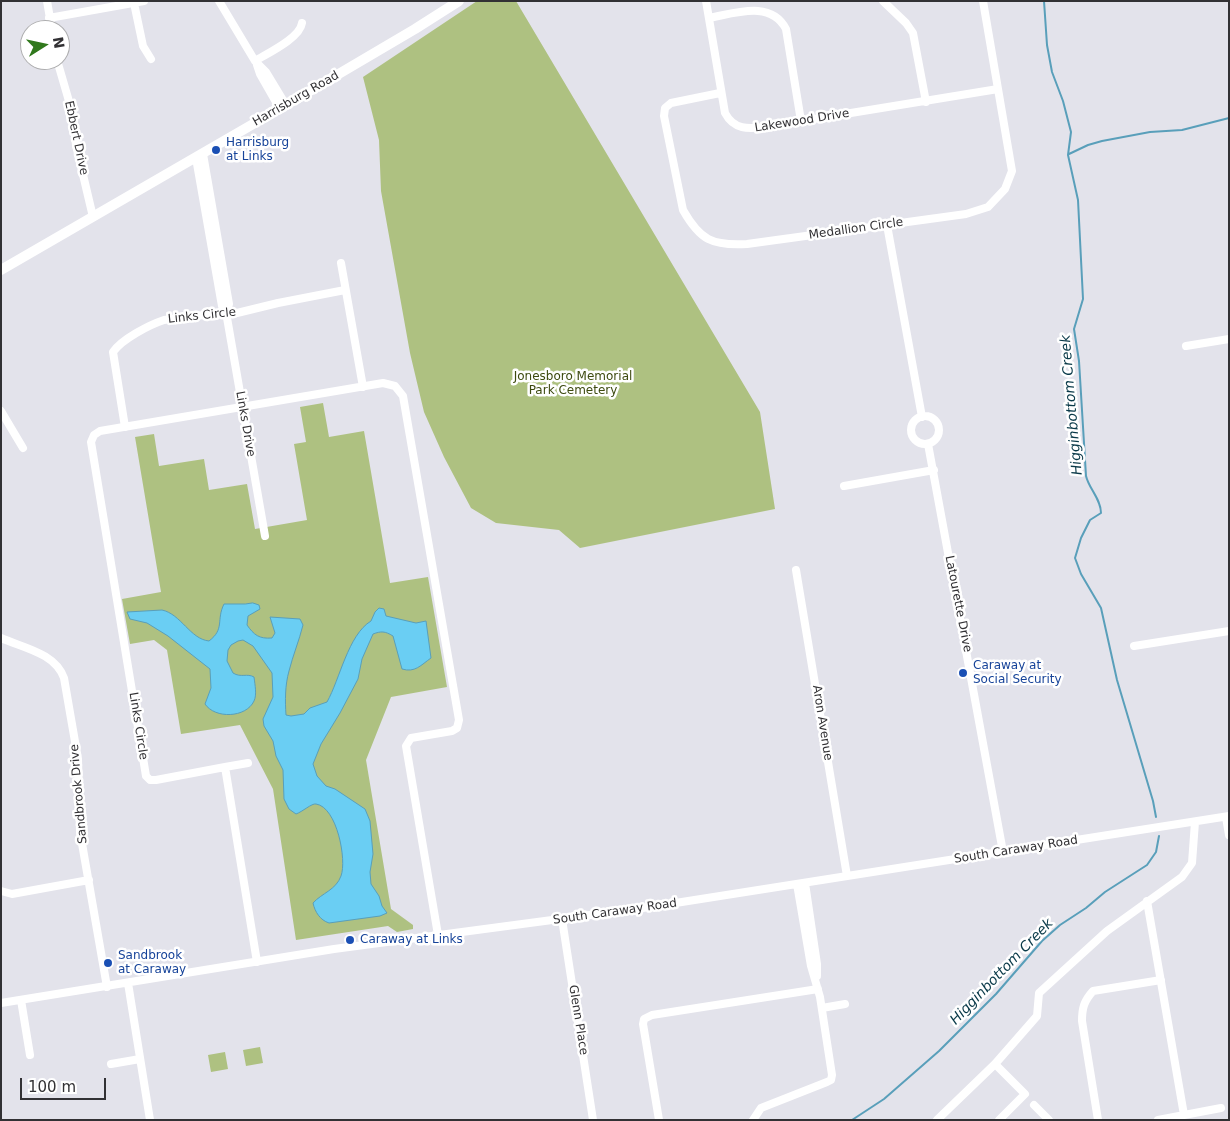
<!DOCTYPE html>
<style>
body{margin:0}
#map{position:relative;width:1230px;height:1121px;overflow:hidden;background:#e3e3eb;font-family:"DejaVu Sans",sans-serif}
canvas{display:block}
.frame{position:absolute;inset:0;border:2px solid #323134;pointer-events:none}
.north{position:absolute;left:20px;top:20px;width:50px;height:50px;box-sizing:border-box;background:#fff;border:1px solid #adadae;border-radius:50%;rotate:80deg;font-size:14px;font-weight:700;line-height:20px;text-align:center;color:#323134}
.north::after{content:'';display:block;margin:auto;width:18px;height:22px;background:#30781c;clip-path:polygon(50% 0,100% 100%,50% 72%,0 100%)}
.scale{position:absolute;left:20px;top:1078px;width:86px;height:22px;box-sizing:border-box;border:2px solid #323134;border-top:0;padding-left:6px;font-size:15px;line-height:18px;white-space:nowrap;color:#323134;-webkit-text-stroke:4px #fff;paint-order:stroke}
</style>
<div id="map">
<canvas width="1230" height="1121"></canvas>
<div class="frame"></div>
<div class="north">N</div>
<div class="scale">100 m</div>
</div>
<script>
const context = document.querySelector('canvas').getContext('2d');
context.lineJoin = 'round';
function paint(path, color) { context.fillStyle = color; context.fill(path, 'evenodd'); }
function stroke(path, color, width, dash) { context.strokeStyle = color; context.lineWidth = width; context.lineCap = dash ? 'butt' : 'round'; context.setLineDash(dash || []); context.stroke(path); }
function write(font, color, halo, rows, align = 'center') {
  context.font = font + ' "DejaVu Sans",sans-serif'; context.lineWidth = 5; context.setLineDash([]); context.textBaseline = 'middle'; context.strokeStyle = halo; context.fillStyle = color; for (const [text, x, y, turn = 0] of rows) {
    context.save(); context.translate(x, y); context.rotate((+turn || 0) * Math.PI / 180); context.textAlign = isNaN(turn) ? turn : align; if (halo) context.strokeText(text, 0, 0); context.fillText(text, 0, 0); context.restore();
  }
}
const green = new Path2D(`
 M477,1H516L760,412L775,509L580,548L559,530L496,523L471,508L444,457L424,412L410,353L381,191L379,140L363,77Z
 M323,403L329,437L364,431L390,583L428,577L447,687L391,697L366,760L391,909L413,925V929L397,932L388,926L296,940L273,789L240,725L181,734L167,650L154,640L130,644L122,599L161,592L135,437L154,434L159,466L204,459L209,490L247,484L255,529L307,520L294,444L306,442L300,407Z
 M260,1047L263,1063L246,1066L243,1050Z
 M225,1052L228,1069L211,1072L208,1055Z`);
const water = new Path2D(`
 M253,603L259,605L260,609L248,616L247,625C254,635 259,639 272,638L275,633L270,617L300,619L303,625C299,641 293,655 289,671C285,685 285,701 286,715L291,716L304,714L310,708L327,702C340,679 348,635 371,621L375,612L379,608L384,609L386,616L416,623L426,621L431,658C421,665 415,673 402,669L393,636C385,631 381,631 373,634L362,659L358,679L340,713L321,744L313,764L317,776L326,786L335,789L365,809L370,821L373,854L370,872L371,884L379,896L382,906L387,913L380,916L329,923C320,920 315,912 313,903C322,893 336,890 341,876C347,860 337,807 316,804C312,803 302,812 296,814L289,809L284,799L283,770L276,756L273,741L264,726L263,719L273,697L272,673L253,646L243,640L238,641L231,645L228,650L227,661L233,673C241,678 247,673 254,677C255,685 257,695 254,701C246,718 215,719 205,704L211,688L210,669L168,636L147,623L130,619L127,612L162,610C181,614 190,639 209,641C225,629 216,620 224,604H245Z`);
const stream = new Path2D(`
 M1044,1L1047,45L1052,72L1063,101L1071,132L1068,155L1078,200L1083,299L1074,329L1079,361L1086,476C1089,489 1101,499 1101,513L1090,520L1081,538L1075,558L1081,574L1101,608L1117,680L1153,801L1156,817
 M1069,154L1088,145L1102,141L1150,132L1182,130L1229,118
 M852,1120L884,1099L939,1051L996,994L1042,941L1060,925L1086,908L1105,892L1147,865L1156,852L1159,836`);
const minor = new Path2D(`
 M47,1L52,30
 M219,1L255,61L266,72L286,105
 M706,1L725,113C734,130 748,129 765,127L998,89
 M883,1L906,23L913,33L926,102
 M134,3L143,46L151,59
 M49,18L144,1
 M709,18C736,13 771,0 786,29L801,121
 M57,60L73,115L76,145L93,217
 M255,61C268,53 300,38 302,23
 M257,65L260,74L280,109
 M720,93L671,103L665,108L664,116L683,210C700,240 712,246 747,244L966,214L988,207L1005,189L1012,171L983,1
 M203,154L229,304L226,312
 M196,158L222,306L226,312L265,536
 M887,225L922,417
 M341,263L363,387
 M1186,346L1229,339
 M1,411L23,448
 M911 430a14 14 0 1 1 28 0a14 14 0 1 1-28 0Z
 M125,427L113,352C122,339 149,325 164,320L226,312L237,313L278,303L345,290
 M928,444L1003,852
 M844,486L934,470
 M796,570L847,876
 M1,638C24,648 55,653 64,678L78,759L80,832L107,987
 M1134,646L1229,631
 M225,767L248,763
 M1226,817L1229,835
 M805,883L817,964V976
 M1,891L12,894L89,880
 M1147,901L1184,1115
 M562,919L593,1120
 M257,962L225,767L156,780H150L146,776L91,442L94,435L100,431L383,383L395,386L403,396L459,720L457,728L452,731L411,738L406,746L438,935
 M128,983L150,1120
 M21,1000L30,1055
 M1,1003L334,949L650,907L1229,816
 M822,1008L845,1004
 M111,1064L140,1059
 M995,1064L1025,1094L999,1120
 M1034,1105L1049,1120
 M659,1120L643,1024L644,1019L652,1015L818,989
 M753,1120L761,1108L827,1082L831,1080L832,1075L820,997L811,966L797,884
 M937,1120L995,1064L1037,1016L1039,993L1107,931L1182,877L1192,863L1195,822
 M1098,1120L1082,1021C1082,1008 1084,1001 1093,991L1161,980
 M1158,1120L1221,1108`);
const major = new Path2D(`
 M1,270L286,105L415,29L459,1`);
const markers = [
 [216,150,5,"#1a4fb4"],
 [963,673,5,"#1a4fb4"],
 [350,940,5,"#1a4fb4"],
 [108,963,5,"#1a4fb4"]
];
const streetNames = [
 ["Harrisburg Road",296,99,-30],
 ["Lakewood Drive",802,121,-9],
 ["Ebbert Drive",76,138,78],
 ["Medallion Circle",856,229,-8],
 ["Links Circle",202,316,-6],
 ["Links Drive",245,424,80],
 ["Latourette Drive",958,604,79],
 ["Aron Avenue",822,723,81],
 ["Links Circle",138,726,81],
 ["Sandbrook Drive",79,794,-95],
 ["South Caraway Road",1016,850,-9],
 ["South Caraway Road",615,912,-8],
 ["Glenn Place",578,1020,81]
];
const transitNames = [
 ["Harrisburg",226,143],
 ["at Links",226,157],
 ["Caraway at",973,666],
 ["Social Security",973,680],
 ["Caraway at Links",360,940],
 ["Sandbrook",118,956],
 ["at Caraway",118,970]
];
const parkNames = [
 ["Jonesboro Memorial",573,377],
 ["Park Cemetery",573,391]
];
const waterNames = [
 ["Higginbottom Creek",1072,405,-95],
 ["Higginbottom Creek",1002,972,-46]
];
paint(green, '#aec181');
paint(water, '#6acef3');
stroke(water, '#599fba', 1);
stroke(stream, '#599fba', 2);
stroke(minor, '#fff', 8);
stroke(major, '#fff', 10);
for (const [x, y, r, color] of markers) { const dot = new Path2D(); dot.arc(x, y, r, 0, 2 * Math.PI); context.fillStyle = color; context.fill(dot); stroke(dot, '#fff', 2); }
write('12px', '#323134', '#fff', streetNames);
write('12px', '#164399', '#fff', transitNames, 'left');
write('12px', '#3d4a0f', '#fff', parkNames);
write('italic 14px', '#093948', '#fff', waterNames);
</script>
